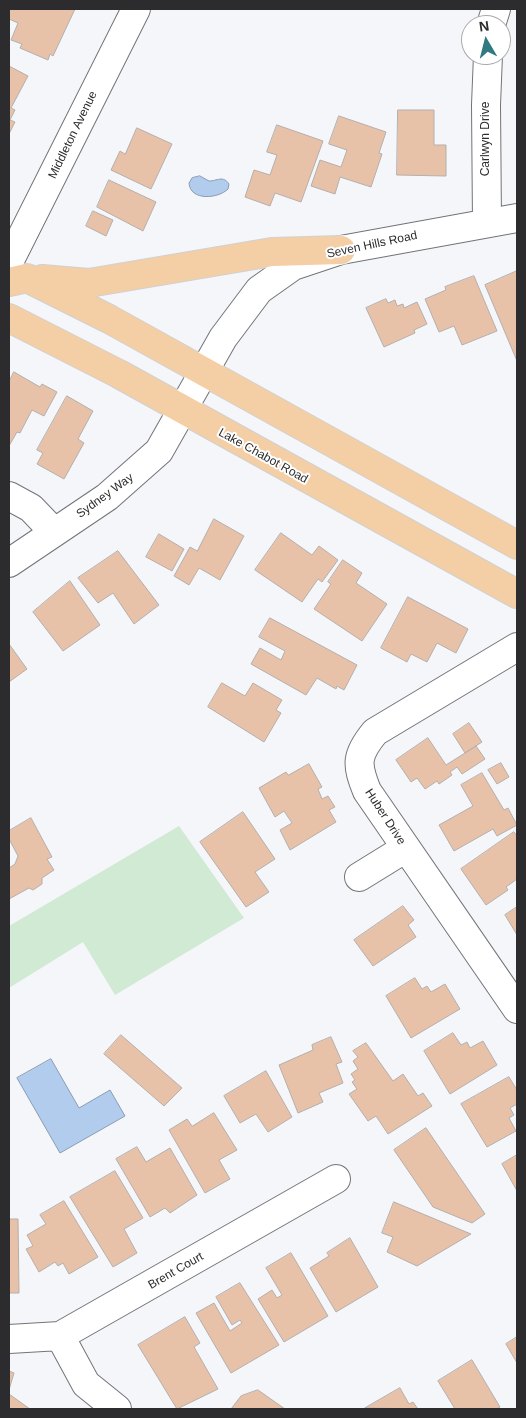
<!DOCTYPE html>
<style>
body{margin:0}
#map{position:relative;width:526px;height:1418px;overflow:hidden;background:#f5f6fa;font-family:Helvetica,sans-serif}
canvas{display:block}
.frame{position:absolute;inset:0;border:10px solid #2c2c2e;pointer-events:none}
.north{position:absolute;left:461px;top:15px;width:50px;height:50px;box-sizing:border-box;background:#fff;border:1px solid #ababab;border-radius:50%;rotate:352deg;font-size:14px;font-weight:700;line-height:20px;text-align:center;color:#2c2c2e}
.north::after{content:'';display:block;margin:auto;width:18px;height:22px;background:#327a82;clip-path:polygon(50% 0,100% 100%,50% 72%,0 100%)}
</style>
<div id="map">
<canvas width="526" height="1418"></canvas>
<div class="frame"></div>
<div class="north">N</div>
</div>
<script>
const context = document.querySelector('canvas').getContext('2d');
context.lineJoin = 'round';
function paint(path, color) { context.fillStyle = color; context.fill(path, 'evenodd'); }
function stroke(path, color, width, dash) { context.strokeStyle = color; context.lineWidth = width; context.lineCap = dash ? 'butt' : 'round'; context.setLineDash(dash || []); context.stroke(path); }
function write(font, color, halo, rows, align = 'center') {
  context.font = font + ' Helvetica,sans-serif'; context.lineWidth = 4; context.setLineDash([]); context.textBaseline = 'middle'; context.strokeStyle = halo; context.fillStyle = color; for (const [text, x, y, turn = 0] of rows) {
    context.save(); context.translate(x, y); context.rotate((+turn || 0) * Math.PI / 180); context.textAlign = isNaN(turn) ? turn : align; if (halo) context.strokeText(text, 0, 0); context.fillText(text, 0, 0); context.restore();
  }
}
const green = new Path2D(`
 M179,826L244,918L115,995L83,942L9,988V926Z`);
const water = new Path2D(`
 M200,176L209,181C217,181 223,175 229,184L228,189C218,199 190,201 189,183L192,178Z
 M51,1059L79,1108L110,1090L125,1116L60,1153L17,1078Z`);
const building = new Path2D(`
 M10,9H75L53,56L50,54L48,60L20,48L22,44L11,40L18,23L9,19Z
 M9,66L28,76L11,108L15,110L10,120L15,122L9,134Z
 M398,110H434V145H446V176L397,175Z
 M339,116L386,132L379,153L382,154L371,187L340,177L335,194L311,186L320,160L341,167L347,150L329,144Z
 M277,125L323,141L301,202L275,193L270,206L245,197L254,170L270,175L277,155L267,152Z
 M137,128L172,144L151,189L111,170L120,151L125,154Z
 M109,180L156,202L143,231L97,207Z
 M93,211L113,220L106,236L86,226Z
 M517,271V361L485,285Z
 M474,276L497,331L462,345L454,326L439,332L425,299L446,290L445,287Z
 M386,299L388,303L395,300L397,306L403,304L404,308L417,302L427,324L414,330L415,333L384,347L366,308Z
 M14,372L40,387L42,384L57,392L44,416L32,410L20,433L17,432L9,446V382Z
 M67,396L93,411L78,439L84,443L64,479L37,464L43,453L37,450Z
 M214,519L244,536L220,580L199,568L189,585L174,576L190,547L197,551Z
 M281,533L312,555L319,546L338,560L322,582L318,579L302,602L255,570Z
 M159,534L184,549L172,571L146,557Z
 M118,551L159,605L134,624L113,593L98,603L78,578Z
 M343,560L362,573L356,583L387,604L362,641L314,609L331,584L328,582Z
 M70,581L100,625L63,651L33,612Z
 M408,597L468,629L456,653L437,643L427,662L411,654L407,662L381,648Z
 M270,618L357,665L344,690L337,686L336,689L317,678L306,695L251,664L260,648L281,660L285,651L259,637Z
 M9,644L27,669L9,682Z
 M222,683L245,696L253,683L282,700L276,710L281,713L264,742L208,707Z
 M469,723L482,742L465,753L453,734Z
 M428,738L446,765L476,746L485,759L462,774L457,767L450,772L452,775L439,784L437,781L425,789L417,778L411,782L396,760Z
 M501,763L509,777L497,784L488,770Z
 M309,764L322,787L318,789L322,799L328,796L335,807L329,810L336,822L290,850L280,830L292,823L284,811L275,817L259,788L286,772L288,775Z
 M482,773L504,810L508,808L517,825L497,836L493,829L454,851L439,825L473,806L461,785Z
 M243,812L275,859L255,872L269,892L246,907L200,842Z
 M31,818L52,857L47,859L54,870L42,878V884L33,890L29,888L9,899V868L15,864L18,856L9,839V831Z
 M514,832L517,836V879L506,887L508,890L486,905L461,869Z
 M403,906L414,920L408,925L416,937L373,966L354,940Z
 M517,907V935L505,915Z
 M415,978L422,989L427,986L431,992L445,984L460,1009L411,1038L386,996Z
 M453,1033L461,1045L467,1042L470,1048L483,1041L497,1065L450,1094L424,1051Z
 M121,1035L182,1088L164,1106L104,1054Z
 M331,1037L342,1062L336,1064L343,1083L319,1093L323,1102L298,1113L279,1065L313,1050L312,1045Z
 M366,1043L393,1081L403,1074L418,1096L423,1093L432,1106L388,1134L376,1116L368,1121L349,1094L357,1089L352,1082L355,1080L351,1074L358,1069L353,1061L358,1057L353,1051Z
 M266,1071L292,1117L268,1132L256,1114L240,1123L224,1096Z
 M509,1077L517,1090V1104L510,1108L514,1115L509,1118L516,1131L487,1147L461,1104Z
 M214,1113L237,1150L219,1160L230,1179L205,1193L169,1130L187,1119L192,1126Z
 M426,1128L485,1214L472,1223L433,1207L394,1150Z
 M137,1147L146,1162L170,1148L197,1195L170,1213L165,1208L150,1217L116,1159Z
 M517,1155V1191L502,1164Z
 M115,1171L143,1218L124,1229L137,1253L113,1267L70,1197Z
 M64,1201L98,1257L69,1274L63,1263L58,1266L55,1262L39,1272L26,1249L33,1246L27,1235L46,1224L40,1215Z
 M394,1202L471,1234L417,1266L387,1252L393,1237L382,1233Z
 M9,1219H18L19,1293H9Z
 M350,1238L378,1287L336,1312L310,1268L329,1256L327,1253Z
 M291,1253L328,1316L284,1342L258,1299L272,1290L277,1298L282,1295L266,1268Z
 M240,1283L279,1345L231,1373L196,1313L214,1303L230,1331L242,1323L240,1320L232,1325L216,1297Z
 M185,1317L200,1343L194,1347L218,1389L177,1409L138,1345Z
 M517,1337V1363L506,1344Z
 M472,1360L500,1407L496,1409H455L438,1381Z
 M9,1371L14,1373L9,1390Z
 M400,1388L409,1404L413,1402L418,1409L365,1408Z
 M258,1390L285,1409H231L241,1396Z
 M9,1394L30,1409H9Z`);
const minor = new Path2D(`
 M491,25L496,9
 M487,223L486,105L488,55
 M9,262L136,9
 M9,496L31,508L54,532
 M9,563L107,497L159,451L223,338L259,290L293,266L341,250L517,218
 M517,647L375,732C356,755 356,764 367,791L517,1009
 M359,877L406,848
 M60,1336L86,1384L117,1409
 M9,1339L60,1336L336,1179`);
const major = new Path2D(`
 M42,279L89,283L272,252L341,250
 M9,282L27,278L109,319L517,545
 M9,318L119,374L517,594`);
const streetNames = [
 ["Middleton Avenue",73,135,-64],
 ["Carlwyn Drive",486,139,-90],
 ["Seven Hills Road",372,245,-12],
 ["Lake Chabot Road",263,456,29],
 ["Sydney Way",105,496,-36],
 ["Huber Drive",385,817,57],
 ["Brent Court",176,1271,-30]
];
paint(green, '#d1ead4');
paint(water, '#b1cced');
stroke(water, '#899cb4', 1);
paint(building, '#e8c1a9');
stroke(building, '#b3afad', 1);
stroke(minor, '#737478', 30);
stroke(major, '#d1d1d1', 30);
stroke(minor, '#fff', 28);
stroke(major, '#f4cea4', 28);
write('12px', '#2c2c2e', '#fff', streetNames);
</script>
